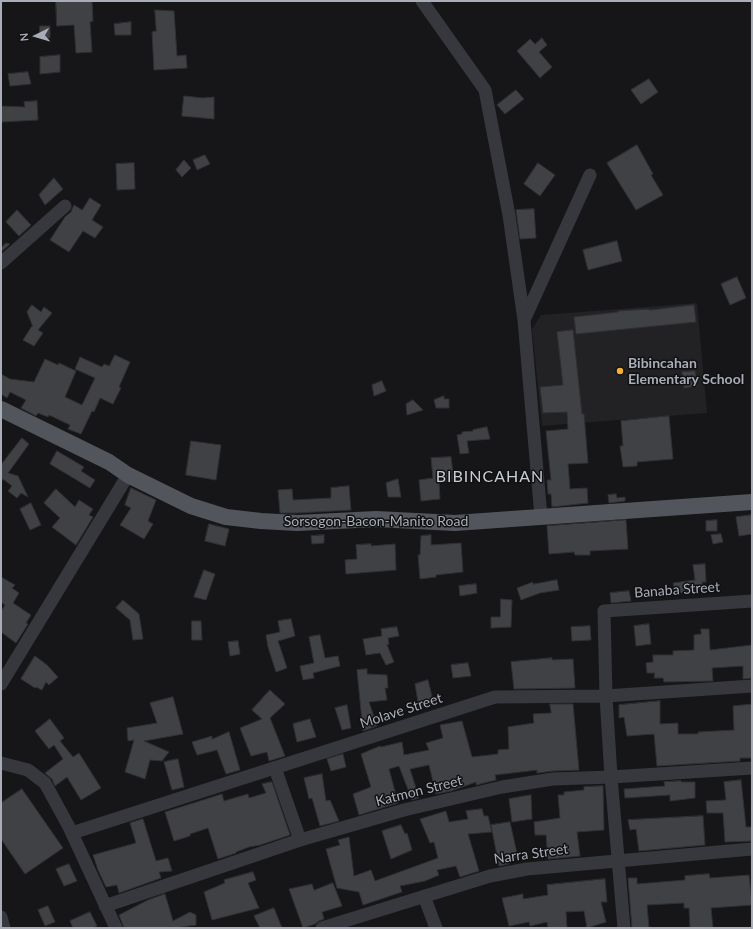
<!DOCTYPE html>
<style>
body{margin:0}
#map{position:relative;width:753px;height:929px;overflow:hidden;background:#161618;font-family:Lato,sans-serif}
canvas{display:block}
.frame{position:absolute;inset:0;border:2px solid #a8adb8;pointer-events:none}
.north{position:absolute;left:16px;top:16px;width:40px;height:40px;-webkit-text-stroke:3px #111113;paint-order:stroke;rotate:265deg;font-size:11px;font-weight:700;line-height:16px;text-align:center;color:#a8adb8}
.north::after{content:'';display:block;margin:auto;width:14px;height:18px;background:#a8adb8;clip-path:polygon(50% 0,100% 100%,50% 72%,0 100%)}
</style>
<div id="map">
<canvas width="753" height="929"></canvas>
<div class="frame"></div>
<div class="north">N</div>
</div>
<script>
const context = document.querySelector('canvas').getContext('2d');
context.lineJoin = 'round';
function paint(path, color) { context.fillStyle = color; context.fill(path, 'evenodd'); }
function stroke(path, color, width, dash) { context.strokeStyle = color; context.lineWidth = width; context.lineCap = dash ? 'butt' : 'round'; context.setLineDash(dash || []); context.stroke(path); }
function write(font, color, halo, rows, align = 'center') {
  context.font = font + ' Lato,sans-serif'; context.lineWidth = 3; context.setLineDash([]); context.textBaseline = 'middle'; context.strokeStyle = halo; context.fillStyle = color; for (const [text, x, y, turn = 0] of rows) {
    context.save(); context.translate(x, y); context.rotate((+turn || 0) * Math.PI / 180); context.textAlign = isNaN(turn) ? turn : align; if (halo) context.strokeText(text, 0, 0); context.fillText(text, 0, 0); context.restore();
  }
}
const built = new Path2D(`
 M697,303L707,413L542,426L532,329L541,315Z`);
const building = new Path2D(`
 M56,1H92L93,21L90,22L92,52L76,53L74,25L57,26Z
 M155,10L174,11L177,56L186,55L187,68L154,70L152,32L156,31Z
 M131,22V35H115L114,24Z
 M40,26H50V38H40Z
 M542,38L547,45L539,52L552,67L540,78L517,51L530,39L535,44Z
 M60,55V72L40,74V57Z
 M28,72L31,84L10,86L8,74Z
 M649,79L658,92L641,104L631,90Z
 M516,90L524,99L505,114L497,105Z
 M184,96L203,98L214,97V119L182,116Z
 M37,101L38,120L1,122V106L25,107L24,102Z
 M637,145L653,174L651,175L663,195L636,210L607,163Z
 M205,155L210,164L197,170L193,160Z
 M184,160L191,168L182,177L176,170Z
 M134,163L135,189L117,190L116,164Z
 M538,163L555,175L540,196L524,184Z
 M54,178L63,189L45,205L39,195Z
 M90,198L101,205L92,220L103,227L95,238L83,231L69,252L50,240L65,217L71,212L74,205L82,210Z
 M534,209L536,238L520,239L516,210Z
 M17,210L31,225L19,236L6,222Z
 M617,241L622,261L588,270L583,250Z
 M6,243L10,244L1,252V248Z
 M737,277L746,298L730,305L721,284Z
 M32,305L41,312L44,307L52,313L38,330L43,333L34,346L23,340L32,326L33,327L27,312Z
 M694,305L696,322L576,334L574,317L618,312V311L649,309V310Z
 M573,330L582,414H584L588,463L568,464L570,489L587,488L588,503L552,507L551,494H548L547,480H551L546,431L568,429L567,412L543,413L540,387L563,385L557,332Z
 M115,355L130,362L119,387L121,388L113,404L100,398L94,412L92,411L81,434L68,429L70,425L49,415L48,417L38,413L36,416L21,408L26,400L10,392L7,398L1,394V374L10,379L34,382L45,359L58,365L59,363L76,371L65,397L82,405L95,378L75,369L80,357L102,367L104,364L109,366Z
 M695,371L697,386L684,388L682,372Z
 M382,381L386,391L374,396L372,385Z
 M444,396V399H449V408H436L434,400Z
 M413,400L423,410L407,415L406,404Z
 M669,416L673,459L637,462V466L623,467L620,446H623L621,421Z
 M487,427L490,439L467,441L469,453L460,454L457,435L462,434V432L473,431V430Z
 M22,438L29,444L8,473L18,476L28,497L21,493L17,498L8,491L12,486L3,479L1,482V465Z
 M191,441L221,445L216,480L186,475Z
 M57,451L84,467L81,471L95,480L90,488L50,464Z
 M451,457L454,481L439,482L440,499L421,501L419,480L433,478L431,458Z
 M398,479L401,497H388L386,483Z
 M349,486L351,510L297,513H280L278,490L292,489L293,500L331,498V488Z
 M131,488L156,500L148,521L153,524L144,539L120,525L131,508L125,505Z
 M56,489L75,507L79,500L93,509L89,515L93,517L76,545L52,527L60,518L44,503Z
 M616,494L617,498L625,497V501L609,503L608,495Z
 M31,503L41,525L30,530L20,509Z
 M752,515V534L739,536L736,517Z
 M626,520L628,549L590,551V555H575L574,552L549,554L547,526Z
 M717,520V531H706V521Z
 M209,524L229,529L225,546L205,541Z
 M721,534L723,542L713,544L711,535Z
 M324,535V543L312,544L311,536Z
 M431,535V545L461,543L463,572L436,575V577L420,579L418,555H420L421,536Z
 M371,544V546L395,544L396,570L346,574L345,560L357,559L356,545Z
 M705,564L706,582H702L703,589L675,594L673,583L695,580L693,565Z
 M204,570L215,574L206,600L194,597Z
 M1,577L15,585L12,588L19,593L13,603L31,615L26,623L28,624L16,643L1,632V611L5,605L1,602Z
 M557,580L559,590L540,593L521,600L517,588L533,582V584Z
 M476,584L477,593L460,596L459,586Z
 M629,591L631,601L611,603L610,593Z
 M501,599L512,600L511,627L491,628V617H500Z
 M123,600L139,614L143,639L133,640L130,620L116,608Z
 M291,619L295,636L278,641L287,668L276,672L268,647L266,635L280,632L278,621Z
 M192,621H201L202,640H192Z
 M649,624L651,644L636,646L634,626Z
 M590,626L591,640L572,641L571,627Z
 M397,627L399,636L388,638L389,644L387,645L394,662L386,665L380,653L366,655L363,639L382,636L381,629Z
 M701,629H709L710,650L752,645V678L743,679V666L712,668L713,681L664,682L663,678H654L655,673H647L646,663L653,662V655H673V651L694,650V635L701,634Z
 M320,635L325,658L338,656L340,666L313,673L314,678L303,680L300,666L314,663L309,637Z
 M238,641L240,654L230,656L228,642Z
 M35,656L47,665L58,677L49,685L46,682L42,690L36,687L35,688L21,679Z
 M552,658V660L573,659L575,688L514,689L511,662Z
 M468,663L471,676L453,678L451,665Z
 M367,669V674L387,675L388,688H385L387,700L369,702L377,726L363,731L357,670Z
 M428,680L434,705L419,708L415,684Z
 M270,690L285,704L270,718L285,756L269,761L267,752L251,756L240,728L262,719L252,710Z
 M173,697L183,734L144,741L169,752L162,761L150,760L145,779L125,772L134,740L128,741L127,728L157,723L150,703Z
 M660,701V724L678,723V734H698V732L734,730L733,706L752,704V758H740V761L657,766L654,734L627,736L624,717L619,718V705Z
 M550,704H573L579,770L553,771L537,773V770L495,775L496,780L476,785V782L451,791L436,794L429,765L410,769L419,798L412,800L399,766L389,769L398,803L359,815L353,794L371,787L361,754L380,746L381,747L402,742L404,755L429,750L426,743L443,738L440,725L462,721L472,757L498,754V750L509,749L508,727L534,723L533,714L551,713Z
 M347,705L351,728L342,730L335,708Z
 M50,719L64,738L60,741L73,757L79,753L101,788L81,800L67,777L55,786L52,779L45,773L63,759L54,745L49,749L35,731Z
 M310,719L316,737L297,742L293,724Z
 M229,732L240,770L226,774L217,750L197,755L192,742L212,736V739Z
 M343,754L346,767L331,771L327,759Z
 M178,759L184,787L172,790L164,762Z
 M322,774L326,801L330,800L339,821L320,826L312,798L309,799L304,778Z
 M741,780L746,827H752V841L725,842L723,813H707L706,801L726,800L724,782Z
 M681,781V782H695V798L670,801V795L625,798L624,789L665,786L664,782Z
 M272,782L290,835L260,845L249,847L236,852V853L218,859L208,828L190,834V836L174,841L165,812L222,794L224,801L248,794L249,798L266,793L262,784Z
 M603,786L604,830L577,832L580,856L548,859L546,835H535L534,822L560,818L558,795H564V792L584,790V787Z
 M22,789L63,848L25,874L1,839V803Z
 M531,795L532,819L512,822L509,799Z
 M482,809L484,816H488L492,832L468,834L479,871L460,877L456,866L437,870L439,875L425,881L400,886L402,892L363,905L359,892L337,888L326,849L340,845L338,840L349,837L354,876L371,870L375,881L438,858L434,842L430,843L420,819L446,811L449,822L468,819L466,811Z
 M703,816L705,845L639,851L636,829L630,830L628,820Z
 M143,819L156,861L168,858L172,871L159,872L161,878L119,893L117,885L106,887L98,870L93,855L136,843L130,823Z
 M510,822L518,858H508L509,864L499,866L491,825Z
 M401,825L405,834L407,833L412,850L391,859L382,831Z
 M69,864L77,881L64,886L56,869Z
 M253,872L256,880L248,883L259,908L212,920L204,892L225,883L224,880Z
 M709,874L710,878L749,875L752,905L711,908L713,928H690L689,908H684V903L647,905L649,928H632L628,878H637V884L685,880V876Z
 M605,879L607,902H601L606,922L587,928L584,911L566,912L567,928H548L547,922L530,926L529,922L509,926L502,898L523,894V899L548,895L547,885Z
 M333,883L342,906L322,912L324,919L319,921L315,924L303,928L289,889L312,884L314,890Z
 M165,894L173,921L190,912L196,915V925L175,928H124L119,915L148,900Z
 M48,906L55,922L45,926L38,910Z
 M274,908L282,928H260L254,916Z
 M90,912L97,926L92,928H73L70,921Z`);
const minor = new Path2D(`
 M422,1L485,90L509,215L524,320L541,517
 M1,263L65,206
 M524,320L590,175
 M1,684L128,475
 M1,763L28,770L45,783L69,827L116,928
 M275,768L300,840
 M72,833L495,697L606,696L752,686
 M424,896L436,928
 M105,906L300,840L404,810L502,787L553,779L611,777L752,768
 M1,917L4,928
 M322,928L490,876L527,869L752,849
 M624,928L611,777L606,696L604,611L752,601`);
const major = new Path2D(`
 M1,409L109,462L128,475L191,506L226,517L261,521L297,523L376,519L455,523L752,502`);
const markers = [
 [620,371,4,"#f2b134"]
];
const poiNames = [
 ["Bibincahan",628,363],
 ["Elementary School",628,379]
];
const streetNames = [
 ["Sorsogon-Bacon-Manito Road",376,521],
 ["Banaba Street",677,590,-4],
 ["Molave Street",401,711,-18],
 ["Katmon Street",419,791,-14],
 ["Narra Street",531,854,-8]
];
const quarterNames = [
 ["BIBINCAHAN",490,477]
];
paint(built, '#222225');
paint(building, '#404145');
stroke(building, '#303034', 1);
stroke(minor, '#37383d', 13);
stroke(major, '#53555c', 16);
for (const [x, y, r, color] of markers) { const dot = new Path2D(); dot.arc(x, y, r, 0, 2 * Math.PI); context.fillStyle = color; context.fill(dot); stroke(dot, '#111113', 1.5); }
write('bold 14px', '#a8adb8', '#111113', poiNames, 'left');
write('14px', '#a8adb8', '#111113', streetNames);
context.letterSpacing = '1px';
write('16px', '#c9ccd4', '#111113', quarterNames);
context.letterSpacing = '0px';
</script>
